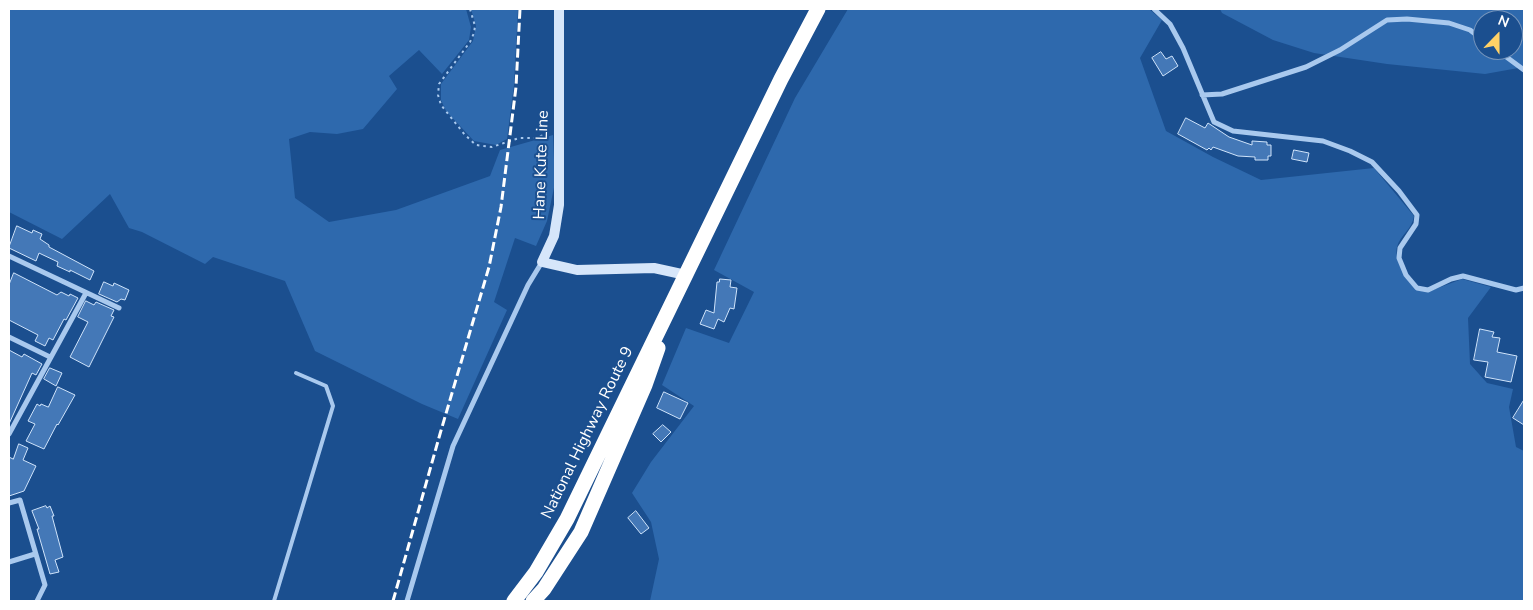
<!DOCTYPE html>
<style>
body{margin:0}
#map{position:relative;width:1533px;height:610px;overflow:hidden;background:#1b4f8f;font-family:"Nunito Sans",sans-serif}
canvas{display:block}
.frame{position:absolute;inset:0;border:10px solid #fff;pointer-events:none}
.north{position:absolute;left:1473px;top:10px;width:50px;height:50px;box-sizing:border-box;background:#1b4f8f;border:1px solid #7695bc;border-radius:50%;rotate:22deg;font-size:14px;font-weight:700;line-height:20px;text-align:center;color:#fff}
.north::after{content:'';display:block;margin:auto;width:18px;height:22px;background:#ffd166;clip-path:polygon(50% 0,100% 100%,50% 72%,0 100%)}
</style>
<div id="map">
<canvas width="1533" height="610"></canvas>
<div class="frame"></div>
<div class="north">N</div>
</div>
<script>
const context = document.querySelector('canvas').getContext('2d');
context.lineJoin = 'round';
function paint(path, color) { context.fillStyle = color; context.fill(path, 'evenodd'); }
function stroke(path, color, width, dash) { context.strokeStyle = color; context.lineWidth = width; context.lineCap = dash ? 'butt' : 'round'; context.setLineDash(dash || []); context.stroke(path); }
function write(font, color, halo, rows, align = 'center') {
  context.font = font + ' "Nunito Sans",sans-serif'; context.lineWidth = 4; context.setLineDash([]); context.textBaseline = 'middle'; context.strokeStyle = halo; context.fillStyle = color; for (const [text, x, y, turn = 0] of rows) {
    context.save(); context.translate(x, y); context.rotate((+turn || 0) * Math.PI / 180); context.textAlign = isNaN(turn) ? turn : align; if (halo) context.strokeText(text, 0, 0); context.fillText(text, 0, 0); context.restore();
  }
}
const green = new Path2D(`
 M9,9H466L471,27L469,40L442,74L419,50L389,76L397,89L363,129L337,134L310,132L289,139L295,198L329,222L396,210L490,176L500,150L553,135L555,183L547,221L536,246L515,238L494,302L507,310L458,419L422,404L315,351L285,281L213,257L205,264L142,232L129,228L110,194L62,239L9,212Z
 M471,9H518L514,85L507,139L496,145L474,141L446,111L441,100V84L473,41L476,26Z
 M848,9H1149L1162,20L1140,58L1166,131L1213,157L1261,180L1374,168L1414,216C1412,230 1400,235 1397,247C1394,256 1404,277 1411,284C1416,288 1424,289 1430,291L1462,279L1491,287L1468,318L1470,364L1487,383L1513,389L1509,407L1516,447L1524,451V601H650L659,559L651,522L632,493L651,462L694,406L662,385L686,328L729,343L754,292L714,270L795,98Z
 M1220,9H1524V67L1485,74L1387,64L1314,53L1273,40L1222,13ZM1483,20H1513V50H1483Z`);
const building = new Path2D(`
 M1161,52L1166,59L1172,56L1178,66L1163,76L1152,58Z
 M1186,118L1205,128L1208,123L1229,137L1252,145V141L1267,142V145H1271V156H1268V160H1255V157L1238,156L1213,147L1211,150L1209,148L1207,150L1178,134Z
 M1294,150L1309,153L1307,162L1292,159Z
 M17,226L32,233L33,230L42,234L40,239L49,245V247L94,271L90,280L70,270V272L57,266L58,262L39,253L36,261L9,248Z
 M14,273L57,295L61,292L69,296L70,294L78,298L66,320L64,319L53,340L49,338L45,346L35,341L38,335L9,320V285Z
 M720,279L731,280L730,287L737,288L734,309L730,308L724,322L718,319L714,329L700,324L706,310L714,313L717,282H719Z
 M104,282L113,286L114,283L129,290L125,300L121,299L117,302L99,294Z
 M86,301L94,305L96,302L114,310L111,316L114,317L89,367L70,357L88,322L78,317Z
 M1480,329L1494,332L1492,337L1500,338L1497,352L1517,356L1511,382L1485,377L1488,362L1474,360Z
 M9,350L22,357L24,354L42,364L36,375L32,373L9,424Z
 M50,368L62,373L56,386L44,379Z
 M58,387L75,395L58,425L57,424L44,449L26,441L35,424L28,421L37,404L40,406L41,404L48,407Z
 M664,392L688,403L680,419L657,408Z
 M1524,400V425L1513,418Z
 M663,425L671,432L661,442L653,434Z
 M19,444L28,448L23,460L36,466L24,491L9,496V457L13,459Z
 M46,506L47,508L50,506L54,516H52L63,557L55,560L59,572L50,574L37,529H39L32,511Z
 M636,511L649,528L641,534L628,518Z`);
const path = new Path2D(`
 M470,9L475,26L474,33L470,42L439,84L438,95L441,105L465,135L476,145L492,147L519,138H535L547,134`);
const lane = new Path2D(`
 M274,601L333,406L326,386L296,373`);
const street = new Path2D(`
 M1154,9L1170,24L1183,48L1214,122L1233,131L1323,141L1350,151L1372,162L1399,191L1417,215L1416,224L1400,248L1399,258L1406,275L1417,288L1428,290L1451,279L1463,276L1516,290L1524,288
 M1497,50L1524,70
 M1202,95L1222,94L1306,67L1340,50L1387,20L1407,19L1449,23L1470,30L1483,40
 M9,256L119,308
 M9,337L50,357
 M9,434L86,293
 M9,503L20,500L45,585L37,601
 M9,562L35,554
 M407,601L453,446L528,285L542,262`);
const secondary = new Path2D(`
 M559,9V205L554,236L542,262L577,270L654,268L686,275`);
const highway = new Path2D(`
 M514,601L536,572L567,519L781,79L818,9
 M533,601L544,589L581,532L645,385L658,348`);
const rail = new Path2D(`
 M393,601L440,434L489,267L501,207L516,87L520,9`);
const streetNames = [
 ["Hane Kute Line",542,165,-88],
 ["National Highway Route 9",588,433,-64]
];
paint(green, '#2e69ad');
paint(building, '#4478b7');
stroke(building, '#cfe3fa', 1);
stroke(path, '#a9c9ee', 2, [2.5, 4]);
stroke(lane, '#a9c9ee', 4);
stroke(street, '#a9c9ee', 5);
stroke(secondary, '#d6e6fa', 10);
stroke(highway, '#fff', 15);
stroke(rail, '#fff', 3, [9, 4]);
write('16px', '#fff', '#1b4f8f', streetNames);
</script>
